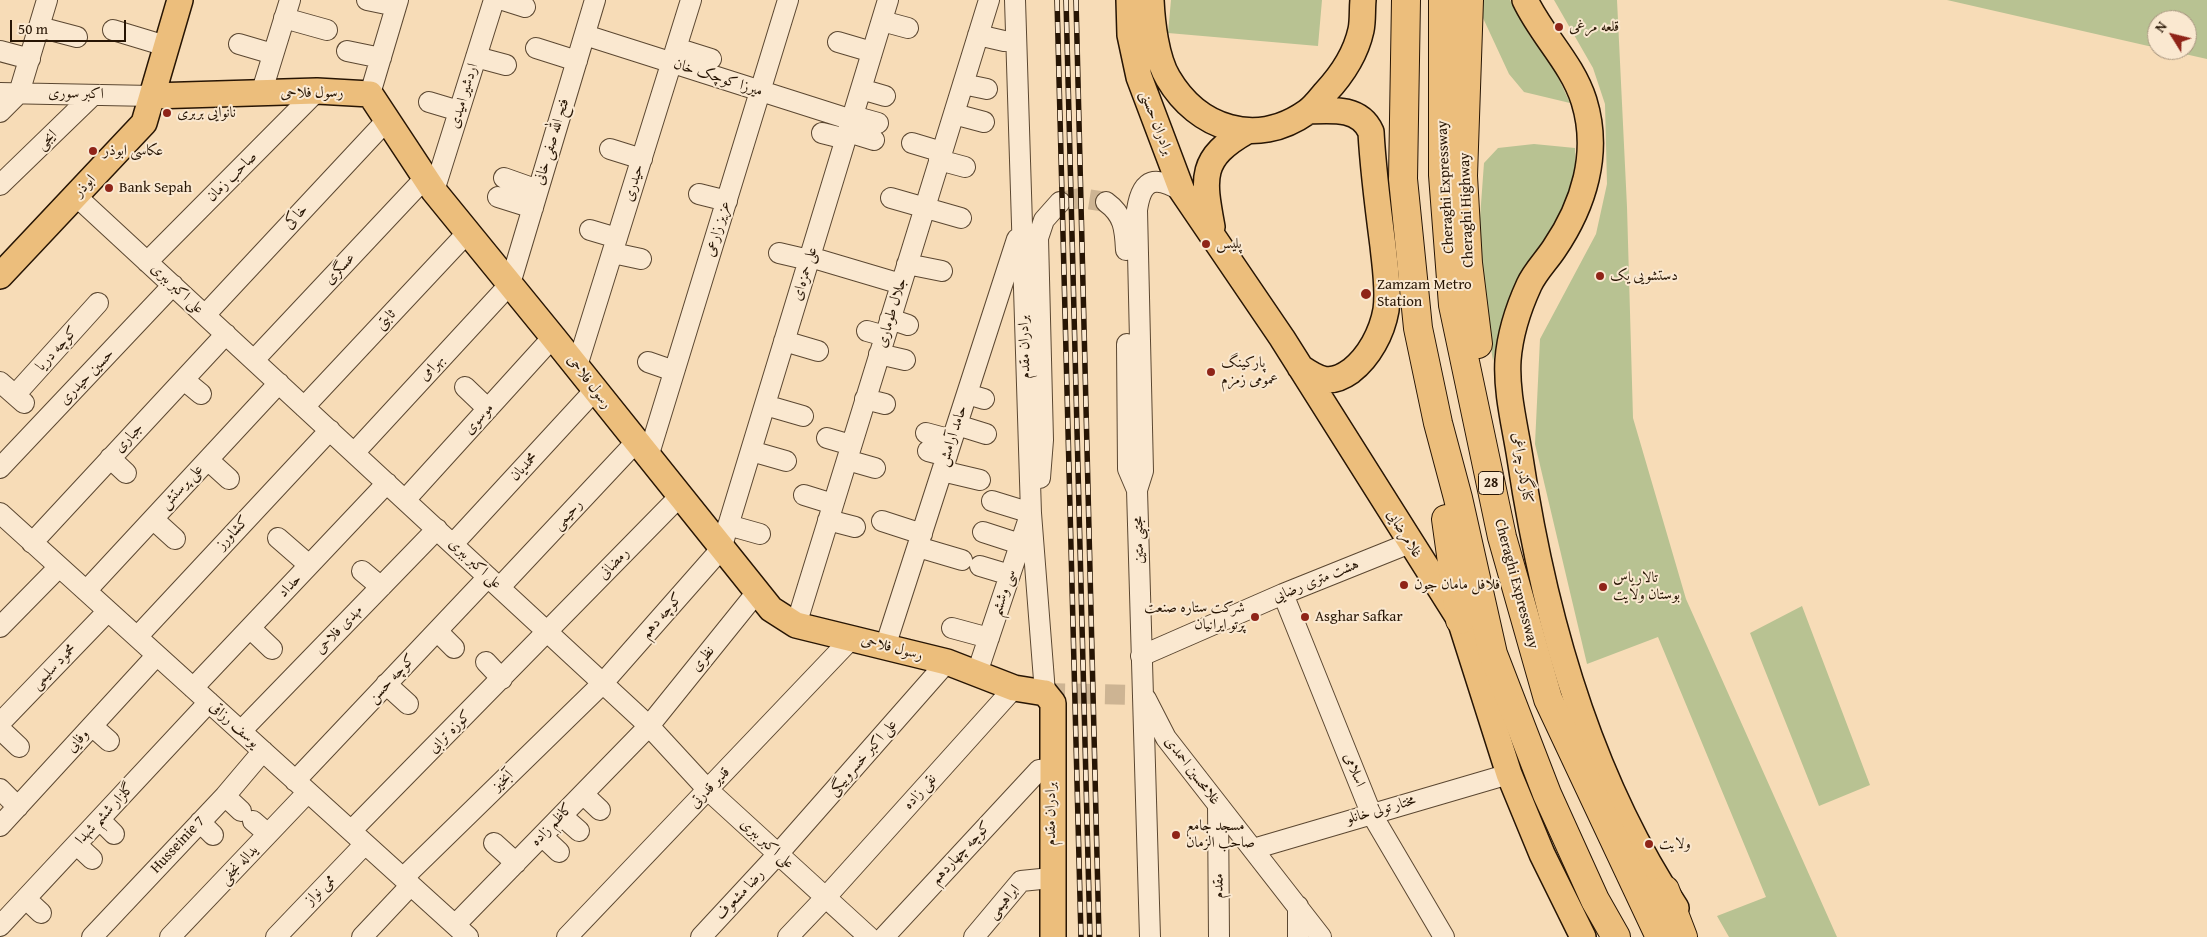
<!DOCTYPE html>
<meta charset="utf-8">
<style>
body{margin:0}
#map{position:relative;width:2207px;height:937px;overflow:hidden;background:#f7dcb7;font-family:"Gentium Book Plus",serif}
canvas{display:block}
.north{position:absolute;left:2147px;top:10px;width:50px;height:50px;box-sizing:border-box;background:#fae8d0;border:1px solid #a6947e;border-radius:50%;rotate:306deg;font-size:14px;font-weight:700;line-height:20px;text-align:center;color:#271504}
.north::after{content:'';display:block;margin:auto;width:18px;height:22px;background:#8f2418;clip-path:polygon(50% 0,100% 100%,50% 72%,0 100%)}
.scale{position:absolute;left:10px;top:20px;width:116px;height:22px;box-sizing:border-box;border:2px solid #271504;border-top:0;padding-left:6px;font-size:15px;line-height:18px;white-space:nowrap;color:#271504;-webkit-text-stroke:4px #fae8d0;paint-order:stroke}
</style>
<div id="map">
<canvas width="2207" height="937"></canvas>
<div class="north">N</div>
<div class="scale">50 m</div>
</div>
<script>
const context = document.querySelector('canvas').getContext('2d');
context.lineJoin = 'round';
function paint(path, color) { context.fillStyle = color; context.fill(path, 'evenodd'); }
function stroke(path, color, width, dash) { context.strokeStyle = color; context.lineWidth = width; context.lineCap = dash ? 'butt' : 'round'; context.setLineDash(dash || []); context.stroke(path); }
function write(font, color, halo, rows, align = 'center') {
  context.font = font + ' "Gentium Book Plus",Amiri,serif'; context.lineWidth = 4; context.setLineDash([]); context.textBaseline = 'middle'; context.strokeStyle = halo; context.fillStyle = color; for (const [text, x, y, turn = 0] of rows) {
    context.save(); context.translate(x, y); context.rotate((+turn || 0) * Math.PI / 180); context.textAlign = isNaN(turn) ? turn : align; if (halo) context.strokeText(text, 0, 0); context.fillText(text, 0, 0); context.restore();
  }
}
const green = new Path2D(`
 M1171,0H1322L1318,46L1168,33Z
 M1483,0H1510L1531,38L1552,64L1570,103L1524,92L1509,74L1483,18Z
 M1554,0H1617L1627,207L1633,418L1686,599L1837,937H1729L1717,916L1766,897L1658,637L1587,664L1535,444L1540,339L1596,234L1607,184L1605,104L1593,68Z
 M1947,0H2207V59L2167,50H2187V20H2157V48Z
 M1534,144L1575,148L1576,173L1570,199L1555,227L1518,279L1503,315L1493,361L1477,259L1484,163L1498,148Z
 M1802,606L1870,785L1819,806L1750,633Z`);
const minorTunnel = new Path2D(`
 M1060,202L1080,198L1106,202
 M1045,693L1143,695`);
const minor = new Path2D(`
 M367,0L396,6
 M503,0L525,7
 M1015,0L1031,513L1045,693
 M284,18L327,30
 M882,21L908,28
 M39,27L77,37
 M113,30L166,46
 M585,35L852,120
 M978,35L1004,41
 M838,42L872,52
 M239,44L273,54
 M536,48L577,61
 M676,48L711,59
 M0,51L30,59
 M347,51L381,58
 M476,57L506,65
 M963,84L987,89
 M861,89L885,96
 M0,93L152,96
 M261,94L290,0
 M370,94L398,0
 M429,102L459,111
 M0,112L19,93L47,0
 M954,114L984,122
 M853,116L878,123
 M848,132L874,140
 M822,133L846,139
 M912,143L942,152
 M610,149L642,159
 M939,160L965,167
 M504,178L538,190
 M0,185L93,95
 M434,191L494,0
 M699,194L727,201
 M76,196L649,726L708,790L869,937
 M498,197L533,208
 M891,198L961,218
 M1106,202C1124,215 1125,229 1126,250
 M590,230L617,238
 M613,253L641,259
 M779,253L809,260
 M810,257L901,284
 M147,262L317,91
 M907,264L942,271
 M205,315L387,120
 M890,319L908,325
 M867,331L885,336
 M784,341L818,351
 M1127,344L1128,469L1137,490
 M879,354L905,360
 M254,360L425,178
 M648,362L674,371
 M577,366L691,0
 M184,380L201,394
 M0,382L24,403
 M465,387L488,409
 M967,394L984,399
 M15,395L98,303
 M865,399L885,404
 M765,405L803,416
 M304,407L468,232
 M957,425L986,434
 M926,433L952,440
 M827,438L851,445
 M751,451L786,461
 M928,451L947,456
 M354,453L510,284L595,0
 M648,457L788,0
 M110,458L126,473
 M208,460L229,479
 M847,460L875,468
 M0,468L173,285
 M942,471L980,480
 M1040,478L1043,440L1038,238L1044,220L1060,202
 M804,495L833,504
 M405,500L553,337
 M992,501L1031,513
 M0,513L468,937
 M153,519L175,539
 M828,520L855,527
 M882,521L922,534
 M728,525L760,534
 M983,532L1020,544
 M278,538L309,565
 M32,543L226,334
 M453,544L594,391
 M918,547L962,560
 M980,566L1010,575
 M362,571L381,587
 M500,587L636,442
 M86,591L279,383
 M1283,594L1371,813L1444,937
 M796,625L989,0
 M0,627L59,567
 M250,628L272,649
 M952,628L989,638
 M437,631L454,648
 M137,637L330,430
 M885,647L1017,239
 M1141,656L1283,594L1410,543
 M486,662L502,679
 M977,673L1028,521
 M386,684L408,704
 M193,688L387,483
 M1146,699L1166,738L1321,937
 M0,723L108,611
 M92,726L109,741
 M0,729L19,747
 M241,731L437,529
 M295,781L488,577
 M0,789L18,807
 M583,794L600,810
 M225,796L241,811
 M1218,805L1219,937
 M562,816L579,831
 M100,820L114,834
 M253,821L268,834
 M200,822L213,835
 M0,826L157,655
 M351,831L680,496
 M542,836L559,852
 M494,843L516,863
 M77,845L92,859
 M1253,849L1509,774
 M403,878L603,683L721,549L888,0
 M26,899L41,913
 M1298,906V937
 M455,925L649,726L757,592
 M0,926L209,702
 M92,937L225,796L263,751
 M170,937L308,792
 M276,937L365,844
 M362,937L411,885
 M567,937L852,638
 M701,937L778,854L947,662
 M788,937L826,897L1014,688
 M884,937L1039,770L1051,769
 M974,937L1021,881L1051,878
 M1150,937L1137,490L1143,471L1137,210C1142,177 1156,176 1182,191`);
const major = new Path2D(`
 M1129,0L1130,35L1139,77L1182,191L1282,338L1460,620L1509,774L1542,854L1583,937
 M1151,0C1152,22 1156,58 1168,78C1198,129 1256,148 1307,112C1314,107 1320,99 1325,93C1341,76 1356,53 1361,30C1363,21 1362,10 1363,0
 M1525,0C1542,36 1572,63 1584,101C1600,153 1584,205 1554,249C1546,261 1535,272 1529,285C1518,309 1510,334 1508,360C1506,392 1515,426 1520,458C1543,612 1589,777 1676,908
 M152,96L317,91L370,94L434,191L553,337L771,609L796,625L947,662L1014,688L1045,693
 M1212,227C1203,178 1199,158 1247,131
 M0,276L144,123L180,0
 M1300,367C1319,380 1330,386 1351,371C1369,357 1382,333 1386,310C1389,289 1385,266 1383,246C1378,208 1373,170 1371,132C1360,107 1332,110 1309,111
 M1045,693L1053,703V937`);
const highway = new Path2D(`
 M1406,0L1403,179L1418,328L1438,423L1458,498L1493,654L1547,794L1595,900L1616,937
 M1443,0V175L1453,305L1502,537L1548,699L1660,937
 M1469,0L1463,176L1468,263L1478,344
 M1446,519L1460,620
 M1665,890L1683,937`);
const rail = new Path2D(`
 M1057,0L1081,937
 M1066,0L1090,937
 M1076,0L1099,937`);
const markers = [
 [1559,27,5,"#8f2418"],
 [167,113,5,"#8f2418"],
 [93,151,5,"#8f2418"],
 [109,188,5,"#8f2418"],
 [1206,244,5,"#8f2418"],
 [1600,276,5,"#8f2418"],
 [1366,294,6,"#8f2418"],
 [1211,372,5,"#8f2418"],
 [1404,585,5,"#8f2418"],
 [1603,587,5,"#8f2418"],
 [1255,617,5,"#8f2418"],
 [1305,617,5,"#8f2418"],
 [1176,835,5,"#8f2418"],
 [1649,844,5,"#8f2418"]
];
const shields = [
 [1491,483,25]
];
const shieldNames = [
 ["28",1491,483]
];
const poiNames = [
 ["قلعه مرغی",1569,27],
 ["نانوایی بربری",177,113],
 ["عکاسی ابوذر",103,151],
 ["Bank Sepah",119,188],
 ["پلیس",1216,244],
 ["دستشویی یک",1610,276],
 ["Zamzam Metro",1377,285],
 ["Station",1377,302],
 ["پارکینگ",1221,363],
 ["عمومی زمزم",1221,380],
 ["تالاریاس",1613,578],
 ["بوستان ولایت",1613,595],
 ["فلافل مامان جون",1414,585],
 ["شرکت ستاره صنعت",1245,608,"right"],
 ["پرتو ایرانیان",1245,625,"right"],
 ["Asghar Safkar",1315,617],
 ["مسجد جامع",1186,826],
 ["صاحب الزمان",1186,843],
 ["ولایت",1659,844]
];
const streetNames = [
 ["میرزا کوچک خان",718,78,18],
 ["رسول فلاحی",312,93],
 ["اکبر سوری",76,94,1],
 ["اردشیر امیدی",464,96,-73],
 ["برادران حسنی",1156,123,69],
 ["ایجی",47,140,-44],
 ["فتح الله صفی خانی",552,142,-73],
 ["صاحب زمان",232,177,-45],
 ["حیدری",634,183,-73],
 ["ابوذر",85,186,-47],
 ["Cheraghi Expressway",1446,187,-93],
 ["Cheraghi Highway",1467,210,-92],
 ["خاکی",296,217,-47],
 ["عزیز زارعی",718,229,-73],
 ["عسگری",340,269,-47],
 ["علی حمزه‌ای",805,274,-73],
 ["علی اکبر ببری",177,289,43],
 ["جلال طوماری",892,313,-73],
 ["ثابتی",386,320,-47],
 ["برادران مقدم",1025,347,-92],
 ["کوچه دریا",57,349,-48],
 ["بهرامی",432,368,-47],
 ["حسین حیدری",87,377,-46],
 ["رسول فلاحی",589,382,53],
 ["موسوی",479,419,-48],
 ["حامد آرامش",953,436,-72],
 ["جباری",129,438,-47],
 ["محمدیان",524,467,-47],
 ["کنارگذر چراغی",1522,468,81],
 ["علی پرستش",182,487,-47],
 ["رحیمی",568,515,-47],
 ["کشاورز",233,533,-47],
 ["غلامرضایی",1404,534,58],
 ["مجتبی متین",1139,540,-91],
 ["علی اکبر ببری",475,564,43],
 ["رمضانی",614,564,-46],
 ["هشت متری رضایی",1316,581,-22],
 ["Cheraghi Expressway",1516,584,75],
 ["حداد",290,586,-47],
 ["سی وششم",1004,593,-71],
 ["کوچه دهم",662,616,-49],
 ["مهدی فلاحی",339,630,-46],
 ["رسول فلاحی",892,648,15],
 ["نظری",703,659,-51],
 ["محمود سلیمی",54,667,-46],
 ["کوچه حسن",392,679,-47],
 ["یوسف رزاقی",234,725,42],
 ["کوزه ترابی",450,732,-45],
 ["وفایی",78,741,-47],
 ["علی اکبر خسروبیگی",863,758,-49],
 ["اسلامی",1354,770,68],
 ["غلامحسین احمدی",1192,771,53],
 ["آبخیز",503,781,-44],
 ["قدیر قدرتی",710,788,-46],
 ["نقی زاده",920,792,-48],
 ["مختار تولی خانلو",1381,810,-16],
 ["گلزار ششم شهدا",105,814,-47],
 ["برادران مقدم",1051,814,-90],
 ["کاظم زاده",552,825,-46],
 ["علی اکبر ببری",767,844,42],
 ["Husseinie 7",178,845,-47],
 ["کوچه چهاردهم",961,853,-47],
 ["یداله نجفی",239,865,-46],
 ["مقدم",1219,886,-91],
 ["ممی نواز",320,890,-46],
 ["رضا مشعوف",740,895,-47],
 ["ابراهیمی",1004,902,-49]
];
paint(green, '#b8c292');
stroke(minorTunnel, '#cdb493', 20, [20, 10]);
stroke(minor, '#5b4731', 22);
stroke(major, '#271504', 28);
stroke(highway, '#271504', 30);
stroke(minor, '#fae8d0', 20);
stroke(major, '#ecbe7c', 25);
stroke(highway, '#ecbe7c', 28);
stroke(rail, '#271504', 5.5);
stroke(rail, '#fae8d0', 4, [11]);
for (const [x, y, r, color] of markers) { const dot = new Path2D(); dot.arc(x, y, r, 0, 2 * Math.PI); context.fillStyle = color; context.fill(dot); stroke(dot, '#fae8d0', 2); }
for (const [x, y, w] of shields) { const box = new Path2D(); box.roundRect(x - w / 2, y - 11.5, w, 23, 4); context.fillStyle = '#fae8d0'; context.fill(box); stroke(box, '#271504', 1); }
write('bold 14px', '#271504', null, shieldNames);
write('15px', '#271504', '#fae8d0', poiNames, 'left');
write('15px', '#271504', '#fae8d0', streetNames);
</script>
